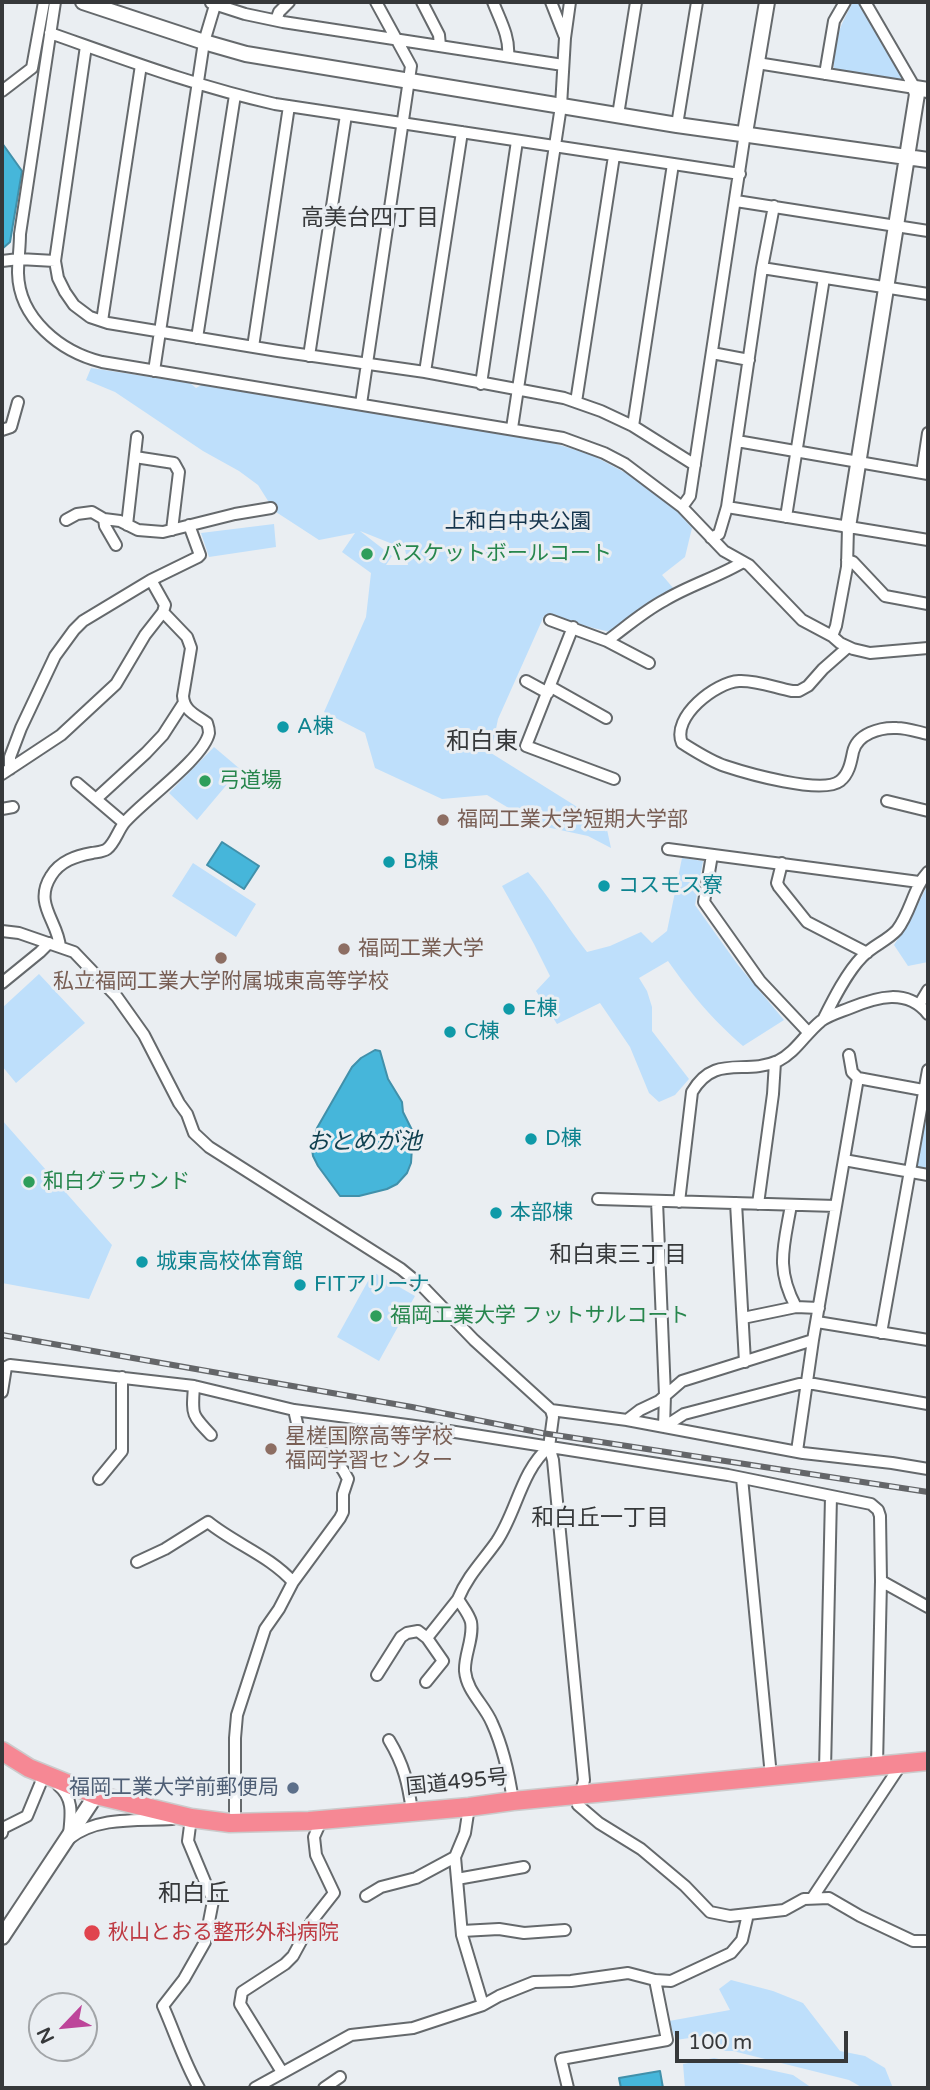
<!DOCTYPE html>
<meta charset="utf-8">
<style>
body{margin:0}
#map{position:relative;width:930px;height:2090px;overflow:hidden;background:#eaeef2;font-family:"Varela Round",sans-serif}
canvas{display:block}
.frame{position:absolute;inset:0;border:4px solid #36383a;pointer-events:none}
.north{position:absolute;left:28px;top:1992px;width:70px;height:70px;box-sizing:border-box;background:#eaeef2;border:2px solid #a2a5a8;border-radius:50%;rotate:244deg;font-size:19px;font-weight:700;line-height:28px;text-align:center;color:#36383a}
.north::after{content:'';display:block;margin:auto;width:24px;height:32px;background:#bd459a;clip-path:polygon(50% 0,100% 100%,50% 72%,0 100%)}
.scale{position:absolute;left:675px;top:2031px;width:173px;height:32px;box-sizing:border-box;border:4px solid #36383a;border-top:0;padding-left:9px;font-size:21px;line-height:24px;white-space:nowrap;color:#36383a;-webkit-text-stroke:5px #eaeef2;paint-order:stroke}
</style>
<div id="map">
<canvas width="930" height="2090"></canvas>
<div class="frame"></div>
<div class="north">N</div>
<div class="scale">100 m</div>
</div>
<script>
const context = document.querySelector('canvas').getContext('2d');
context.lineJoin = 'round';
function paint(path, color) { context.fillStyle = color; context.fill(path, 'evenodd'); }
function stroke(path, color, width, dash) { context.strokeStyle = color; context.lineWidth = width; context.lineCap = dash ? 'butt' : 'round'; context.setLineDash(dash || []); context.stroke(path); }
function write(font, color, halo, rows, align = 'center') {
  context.font = font + ' "Varela Round","Noto Sans JP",sans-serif'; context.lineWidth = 6; context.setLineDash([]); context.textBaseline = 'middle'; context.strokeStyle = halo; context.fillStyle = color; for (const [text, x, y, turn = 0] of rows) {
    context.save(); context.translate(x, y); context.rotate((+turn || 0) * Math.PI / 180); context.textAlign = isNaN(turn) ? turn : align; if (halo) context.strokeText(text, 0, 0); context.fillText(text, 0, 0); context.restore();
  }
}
const green = new Path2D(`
 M853,2H860L904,78L901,82L834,69C833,41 840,26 853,2Z
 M91,368L190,383L196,388L205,383L537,438L592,455L637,479L676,510L692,528L685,557L662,575L674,589L610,632L544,616L498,719L491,753L606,825L611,848L588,836L537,825L487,795L442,799L375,768L365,733L324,712L366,617L371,573L342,552L355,533L319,540L276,512L277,509L270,504L258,485L239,471L203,451L115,392L86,380ZM360,531L405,549L408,565H386L392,556Z
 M274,524L276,547L209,557L201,533Z
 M214,747L240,769L197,820L169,793Z
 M682,858L703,861L695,905L738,965L784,1020L743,1046C712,1019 692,995 668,961L639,978L647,991L652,1007V1031L689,1079L675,1095L659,1102L649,1093L630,1047L600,1003L557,1024L536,991L550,976L534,944L502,886L528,872C550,897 566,926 587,952L610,946L641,932L652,943L667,931Z
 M193,863L256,904L236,937L172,896Z
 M928,884V962L908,966L894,945L910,920Z
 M39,974L85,1023L16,1083L2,1066V1008Z
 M928,1081V1171L914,1169Z
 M2,1120L112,1245L89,1299L2,1283Z
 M373,1272L415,1296L379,1361L337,1337Z
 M731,1980L773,1991L803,2003L840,2051L865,2056L885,2068L893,2088H863L849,2080L733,2051H720L716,2034L676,2040L669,2021L730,2010L719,1989Z
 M714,2058L793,2075L812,2088H685L683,2064Z`);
const water = new Path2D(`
 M2,143L22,171L10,242L2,249Z
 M222,842L259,866L244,889L207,865Z
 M375,1050L380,1051L388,1079L402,1102L403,1112L413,1132L411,1163L407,1173L397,1184L387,1189L359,1196H340L318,1166L313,1156L312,1149L317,1128L352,1067L361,1058Z
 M660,2071L663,2088H621L619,2078Z`);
const minor = new Path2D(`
 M55,2L20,234C20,247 18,260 18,273C19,319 61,352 102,362L563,438L604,453L625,464L682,507L724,551L749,565L802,620L832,636L840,643L853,649L870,653L928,648
 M422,2L439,35L440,46
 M493,2C500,20 510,37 508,56
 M551,2L564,35
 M865,2L915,88
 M211,3L245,14L283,22L563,65
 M276,20L279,12L289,2
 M50,33C124,59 198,87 275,104L740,174
 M86,46L55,261L58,278L65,292L74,305L90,317L108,323L278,351L425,372L564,398L601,411L633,426L695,465
 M757,63L915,88
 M825,74L834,21L845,2
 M2,91L32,68L44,2
 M618,115L636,2
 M677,125L697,2
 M736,201L928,231
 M2,261L19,259L55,261
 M762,268L928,294
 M102,321L141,65
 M197,338L235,95
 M253,347L289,106
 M712,353L749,360
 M309,356L346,115
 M154,371L204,42L216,2
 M425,372L462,132
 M481,384L517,141
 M576,402L614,156
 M361,404L411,66L376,2
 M633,426L673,164
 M512,428L561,106L565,38L570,2
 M2,430L11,427L18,402
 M737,441L928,474
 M135,457L174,463L179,472L172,530
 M922,473L928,433
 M682,507L690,496L745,133
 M727,507L928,540
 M786,517L824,278
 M104,519L105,526L116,545
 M66,520L77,514L92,512L104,519L120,521L138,530L163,532L235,514L271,508
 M127,525L137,437
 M711,538L719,534L727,507L762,268L774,206
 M847,560L853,562L885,596L928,604
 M550,620L607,641C626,627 644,611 665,600C690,585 718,577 743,562
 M573,627L526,746L614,779
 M832,636L836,626L847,567L848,527
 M607,641L649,663
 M848,647L823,669L808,686L799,691H792C776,688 756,680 739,681C716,682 671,717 682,743C695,751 710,761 725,766C746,773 822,795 840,781C849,774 851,762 853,752C857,734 880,727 897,728C907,728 918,732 928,734
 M526,681L548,693
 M551,687L606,718
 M10,769V757L21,728L55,656L74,630L83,621L151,580L198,557L200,555L189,525
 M2,774L61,735L116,684L145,635L163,612
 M77,783L124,823
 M97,798L146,753L163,735L183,704
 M887,801L928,811
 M2,809L13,807
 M668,849L919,882
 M712,855L704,902L760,981L808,1032
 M782,863L777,883L779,887L807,922L867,953
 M2,931L19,933L74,952L117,997L144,1035L179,1103L187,1114L194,1133L209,1147L401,1269L423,1287L474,1340L551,1410L553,1417L549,1447L553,1460L584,1780L578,1805L599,1823L641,1849L685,1886L710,1912L730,1916L784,1910L804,1899L829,1898L860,1916L913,1941H928
 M60,947C58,921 33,904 51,876C60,861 76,856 92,853C97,852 103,852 107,849C115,843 118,830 125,822C143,801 204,758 209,733C209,729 208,726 207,723C196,715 184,711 183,696L191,648L187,637L163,612L165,605L151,580
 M2,983L40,952L49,943
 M919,1005L928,990
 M824,1018C833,1000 847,972 862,957C872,946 887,941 897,930C911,912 913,888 928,872
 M858,1078L923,1090
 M844,1160L928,1175
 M598,1199L836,1206
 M657,1201L665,1395L664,1427
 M679,1202L692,1092C715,1053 744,1076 778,1061C796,1052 805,1034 821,1021C829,1015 840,1012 850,1008C877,997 907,988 928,1014
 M736,1203L745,1362
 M758,1204L773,1094L775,1062
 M791,1205C784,1246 775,1268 796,1307
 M743,1318L796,1307L819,1308
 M817,1322L928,1340
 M881,1333L928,1070
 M194,1386C192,1415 191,1414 211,1435
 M2,1392L6,1367L10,1365L194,1386L294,1410L430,1428L728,1475L871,1504L878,1510L880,1516L881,1581L877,1765
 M551,1410L627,1420L803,1453L892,1463L928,1469
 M627,1420L640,1410L659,1401L682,1381L813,1340
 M664,1427L684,1414L799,1384H814L928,1404
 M797,1451L813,1340L858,1078L852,1072L849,1055
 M742,1478L771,1776
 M99,1479L122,1451V1377
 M137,1562L165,1549L208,1522C235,1544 270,1556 293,1582
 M881,1581L928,1607
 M377,1675L401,1637L407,1633L418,1631L427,1638L458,1599
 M426,1682L443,1661L427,1638
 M389,1740C404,1765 408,1783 412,1811
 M825,1770L831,1496
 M58,1785C74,1798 71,1815 69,1834
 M513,1801C509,1774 503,1747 492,1723C484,1704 467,1692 465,1671C464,1655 474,1638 471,1622C469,1614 462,1606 458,1599C468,1575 483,1561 497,1541C517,1511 521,1471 549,1447
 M469,1807L465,1833L455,1857L462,1935L483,2005
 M189,1818H191L188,1841L213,1901L205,1942L184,1979L163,2006C175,2033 184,2062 199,2088
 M235,1823V1738L237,1715L265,1629L279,1609L293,1582L340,1518L343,1512V1494L348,1479C336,1455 326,1452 302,1445L294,1410
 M2,1833L3,1828L27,1816L44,1775
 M70,1838C98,1816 139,1821 172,1819
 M457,1879L524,1867
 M366,1896L381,1887L416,1878L455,1857
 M813,1897L902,1763
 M462,1931L499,1929L524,1933L565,1930
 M282,2072L240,2004L242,1992L285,1964L293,1956L312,1921L334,1893L316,1855L314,1837L322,1819
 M255,2088L351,2035L413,2028L483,2005L499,1996L534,1982L571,1981L628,1973L655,1980L671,1981L731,1953L742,1940L748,1914
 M324,2088L340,2077
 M568,2088L561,2059L667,2040L655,1980`);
const tertiary = new Path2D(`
 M83,2L204,42L246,54L677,125L928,160
 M745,133L767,2
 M848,527L917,94L915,88L928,90
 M2,1937L96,1795`);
const trunk = new Path2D(`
 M2,1751L29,1768L96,1795L191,1818L230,1823L309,1821L469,1807L513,1801L928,1761`);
const rail = new Path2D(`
 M2,1335L412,1407L542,1433L928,1492`);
const markers = [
 [367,554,7,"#2e9e5b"],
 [283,727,7,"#0f9aa8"],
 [205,781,7,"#2e9e5b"],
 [443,820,7,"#8d6e63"],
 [389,862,7,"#0f9aa8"],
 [604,886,7,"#0f9aa8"],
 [344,949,7,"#8d6e63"],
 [221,958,7,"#8d6e63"],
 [509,1009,7,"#0f9aa8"],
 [450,1032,7,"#0f9aa8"],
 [531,1139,7,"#0f9aa8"],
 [29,1182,7,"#2e9e5b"],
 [496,1213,7,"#0f9aa8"],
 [142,1262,7,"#0f9aa8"],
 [300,1285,7,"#0f9aa8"],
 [376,1316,7,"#2e9e5b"],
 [271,1449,7,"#8d6e63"],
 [293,1788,7,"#5c6f8a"],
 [92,1933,9,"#e0444e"]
];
const parkNames = [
 ["上和白中央公園",518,522]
];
const leisureNames = [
 ["バスケットボールコート",381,554],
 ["弓道場",219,781],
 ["和白グラウンド",43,1182],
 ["福岡工業大学 フットサルコート",390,1316]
];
const cultureNames = [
 ["A棟",297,727],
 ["B棟",403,862],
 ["コスモス寮",618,886],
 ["E棟",523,1009],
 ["C棟",464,1032],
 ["D棟",545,1139],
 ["本部棟",510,1213],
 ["城東高校体育館",156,1262],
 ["FITアリーナ",314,1285]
];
const educationNames = [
 ["福岡工業大学短期大学部",457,820],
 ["福岡工業大学",358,949],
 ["私立福岡工業大学附属城東高等学校",221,982,"center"],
 ["星槎国際高等学校",285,1437],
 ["福岡学習センター",285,1461]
];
const streetNames = [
 ["国道495号",457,1783,-6]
];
const serviceNames = [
 ["福岡工業大学前郵便局",279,1788]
];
const healthNames = [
 ["秋山とおる整形外科病院",108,1933]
];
const neighbourhoodNames = [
 ["高美台四丁目",370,219],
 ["和白東三丁目",618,1256],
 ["和白丘一丁目",600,1519]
];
const waterNames = [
 ["おとめが池",364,1143]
];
const quarterNames = [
 ["和白東",482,743],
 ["和白丘",194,1895]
];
paint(green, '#bedffb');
paint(water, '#46b6da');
stroke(water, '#4190aa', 2);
stroke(minor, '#65696c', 14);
stroke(tertiary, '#65696c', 18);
stroke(trunk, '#cbcbcc', 21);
stroke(minor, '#fff', 10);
stroke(tertiary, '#fff', 14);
stroke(trunk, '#f68894', 18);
stroke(rail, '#646669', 6);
stroke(rail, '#eaeef2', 3.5, [10]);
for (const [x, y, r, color] of markers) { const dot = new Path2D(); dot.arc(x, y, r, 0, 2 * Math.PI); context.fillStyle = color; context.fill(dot); stroke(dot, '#eaeef2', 2.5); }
write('21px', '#16354d', '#eaeef2', parkNames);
write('21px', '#27864d', '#eaeef2', leisureNames, 'left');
write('21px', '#0d838f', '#eaeef2', cultureNames, 'left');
write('21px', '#785e54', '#eaeef2', educationNames, 'left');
write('21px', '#36383a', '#eaeef2', streetNames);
write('21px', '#4e5e75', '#eaeef2', serviceNames, 'right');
write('21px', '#be3a42', '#eaeef2', healthNames, 'left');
write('23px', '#36383a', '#eaeef2', neighbourhoodNames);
write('italic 23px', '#104150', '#eaeef2', waterNames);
write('24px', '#36383a', '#eaeef2', quarterNames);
</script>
